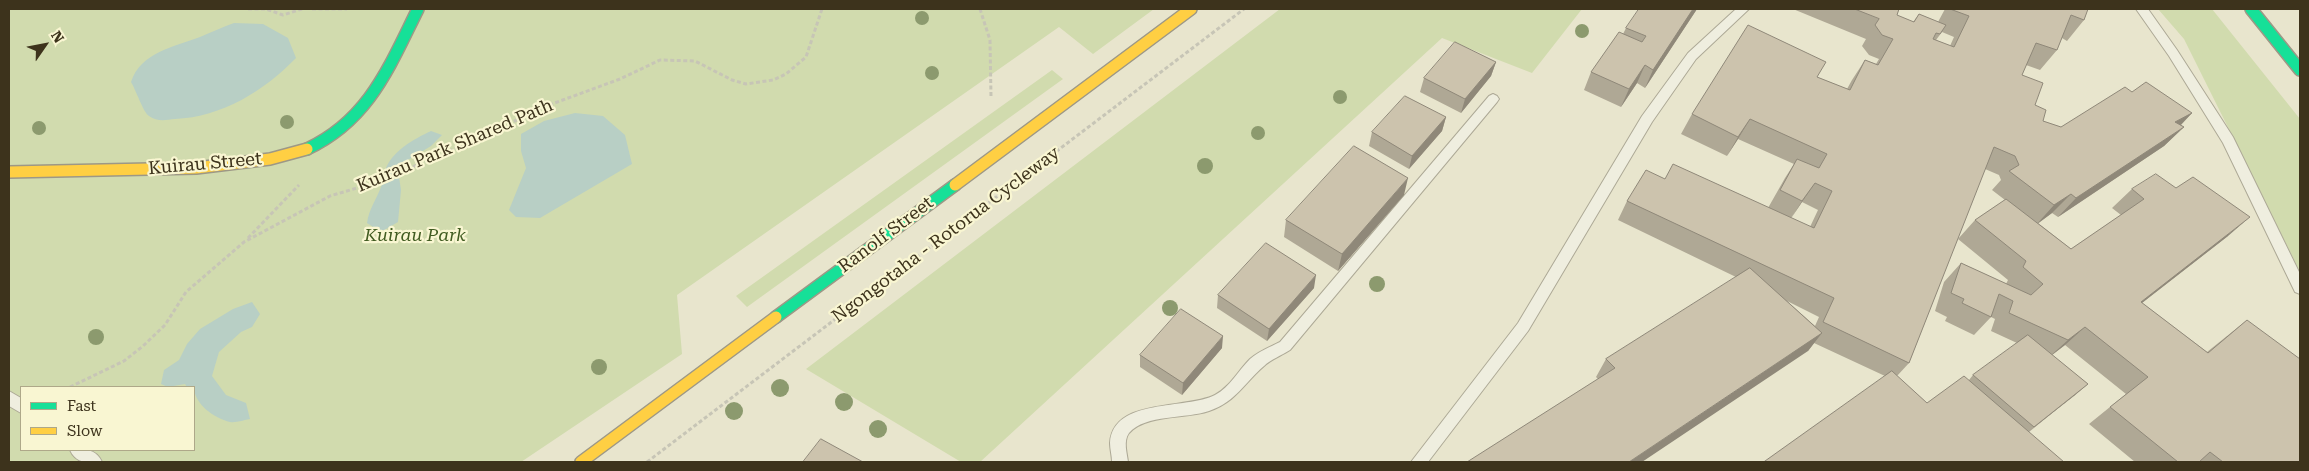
<!DOCTYPE html>
<style>
body{margin:0}
#map{position:relative;width:2309px;height:471px;overflow:hidden;background:#e8e5cd;font-family:"Roboto Serif",serif}
canvas{display:block}
.frame{position:absolute;inset:0;border:10px solid #3d331c;pointer-events:none}
.legend{position:absolute;left:20px;top:386px;width:175px;height:65px;box-sizing:border-box;background:#f9f6d2;border:1px solid #aea889;margin:0;padding:6px 9px;list-style:none;font-size:15px;color:#3d331c}
.legend li{display:flex;align-items:center;gap:10px;height:25px}
.legend b{width:25px;border:1px solid #aea889}
.north{position:absolute;left:20px;top:20px;width:50px;height:50px;-webkit-text-stroke:4px #f9f6d2;paint-order:stroke;rotate:57deg;font-size:14px;font-weight:700;line-height:20px;text-align:center;color:#3d331c}
.north::after{content:'';display:block;margin:auto;width:18px;height:22px;background:#3d331c;clip-path:polygon(50% 0,100% 100%,50% 72%,0 100%)}
</style>
<div id="map">
<canvas width="2309" height="471"></canvas>
<div class="frame"></div>
<ul class="legend">
<li><b style="height:6px;background:#16e098"></b>Fast</li>
<li><b style="height:6px;background:#ffcf43"></b>Slow</li>
</ul>
<div class="north">N</div>
</div>
<script>
const context = document.querySelector('canvas').getContext('2d');
context.lineJoin = 'round';
function paint(path, color) { context.fillStyle = color; context.fill(path, 'evenodd'); }
function stroke(path, color, width, dash) { context.strokeStyle = color; context.lineWidth = width; context.lineCap = dash ? 'butt' : 'round'; context.setLineDash(dash || []); context.stroke(path); }
function write(font, color, halo, rows, align = 'center') {
  context.font = font + ' "Roboto Serif",serif'; context.lineWidth = 4.5; context.setLineDash([]); context.textBaseline = 'middle'; context.strokeStyle = halo; context.fillStyle = color; for (const [text, x, y, turn = 0] of rows) {
    context.save(); context.translate(x, y); context.rotate((+turn || 0) * Math.PI / 180); context.textAlign = isNaN(turn) ? turn : align; if (halo) context.strokeText(text, 0, 0); context.fillText(text, 0, 0); context.restore();
  }
}
const green = new Path2D(`
 M9,9H1154L1093,54L1059,27L677,295L682,354L521,462H9ZM21,387H194V450H21Z
 M1280,9H1582L1532,73L1442,38L980,462H961L806,369Z
 M2158,9H2212L2300,119V272L2184,39Z
 M1052,70L1063,79L747,307L736,296Z`);
const water = new Path2D(`
 M234,23L263,24L288,38L296,58C264,91 222,117 175,119C166,120 157,122 149,116C143,112 136,90 131,82C141,52 174,47 200,37C212,32 222,27 234,23Z
 M575,113L603,116L625,135L632,164L540,218L516,217L509,210L526,168L521,151V134L544,121Z
 M431,131L442,135L431,146L406,161L399,177L401,190L398,222L381,232L367,223C369,209 376,200 381,187C384,181 384,174 386,168C394,150 414,139 431,131Z
 M252,302L260,314L252,327L241,332L219,352L212,376L226,395L246,403L250,419C244,420 236,423 230,422C214,418 194,404 194,387H187L185,384L168,387L161,384L164,370L179,360L187,344L200,329L233,309Z`);
const path = new Path2D(`
 M248,9H266L283,15L302,9
 M312,9H347
 M980,9L990,40L991,97
 M248,238L299,185
 M70,387L124,361L143,346L165,325L186,292L244,242L330,196L377,182L480,138L541,108L620,79L660,60L695,61L732,80L746,84L773,80L786,74L806,57L822,9
 M647,462L1244,9`);
const lane = new Path2D(`
 M1736,9H1749L1696,59L1652,122L1528,331L1428,462H1411L1518,323L1642,116L1688,53Z
 M2136,9H2148L2177,50L2233,137L2300,274V294L2295,292L2223,143L2169,56Z
 M1493,94L1497,96L1499,99L1497,102L1290,350C1281,356 1271,359 1264,366C1243,384 1237,401 1209,411C1187,419 1145,414 1129,433C1123,441 1127,453 1128,462H1112C1112,456 1110,449 1110,443C1113,397 1187,410 1215,395C1230,387 1238,371 1250,359C1259,351 1270,347 1280,342L1489,96Z
 M9,391L21,398V413L9,406Z
 M70,450C83,449 96,448 102,462C89,463 76,464 70,450Z`);
const fast = new Path2D(`
 M2251,9L2300,70
 M307,149C369,120 389,67 418,9
 M776,317L955,185`);
const slow = new Path2D(`
 M9,172L196,168L270,159L307,149
 M955,185L1191,9
 M581,462L776,317`);
const trees = [
 [922,18,7],
 [1582,31,7],
 [932,73,7],
 [1340,97,7],
 [287,122,7],
 [39,128,7],
 [1258,133,7],
 [1205,166,8],
 [1377,284,8],
 [1170,308,8],
 [96,337,8],
 [599,367,8],
 [780,388,9],
 [844,402,9],
 [734,411,9],
 [878,429,9]
];
const wall = new Path2D(`
 M1697,9L1645,88L1637,83L1621,107L1584,90L1591,72L1623,34L1626,28Z
 M1793,9H1899L1897,15L1913,22L1919,14L1938,22L1945,9H2088L2084,20L2067,41L2062,38L2057,50L2040,70L2026,65L2022,75L2035,105L2043,121L2061,127L2132,92L2192,113L2181,125L2184,127L2164,146L2058,217L2052,213L2038,223L2071,249L2121,215L2112,208L2132,189L2228,236L2142,303L2207,352L2247,320L2300,462H2135L2089,424L2126,394L2065,345L2052,355L2088,384L2029,432L1764,462L1885,376L1814,343L1808,351L1598,379L1596,377L1606,359L1736,277L1618,220L1627,201L1665,179L1768,208L1785,178L1794,164L1738,139L1727,156L1681,134L1692,114L1817,77L1847,89L1852,80L1865,60L1876,64L1879,59L1869,55L1862,46L1866,39ZM1942,32L1954,37L1950,46L1936,40ZM1985,169L1999,175L2001,180L1992,190L2005,200L1975,220L1958,239L2008,280L2006,284L1961,263L1944,282L1935,311L1947,317L1945,321L1974,335L1991,317L1995,319L1991,331L2017,343L1973,375L1969,380L1927,403L1897,376L1909,363ZM1802,202L1818,210L1810,227L1791,218ZM1787,301L1819,317L1815,326Z
 M1496,62L1491,76L1461,113L1420,92L1424,78Z
 M1446,117L1442,131L1409,169L1369,146L1372,132Z
 M1404,195L1338,271L1284,237L1286,220Z
 M1314,288L1267,341L1217,308L1218,295Z
 M1222,348L1182,395L1140,367V355Z`);
const shadedWall = new Path2D(`
 M1693,9H1697L1645,88L1653,70Z
 M1496,62L1491,76L1461,113L1465,99Z
 M1645,65L1637,83L1621,107L1629,89Z
 M2192,113L2173,133L2175,122Z
 M1446,117L1442,131L1409,169L1412,156Z
 M1750,119L1738,139L1727,156L1738,137Z
 M2184,127L2164,146L2058,217L2076,198Z
 M1408,178L1404,195L1338,271L1342,254Z
 M1815,183L1802,202L1790,220L1802,201Z
 M2071,194L2052,213L2036,225L2054,205Z
 M2250,217L2228,236L2120,320L2141,302Z
 M1316,275L1314,288L1267,341L1269,329Z
 M2085,327L2065,345L2048,358L2068,340Z
 M1822,333L1808,351L1642,462H1629Z
 M1223,336L1222,348L1182,395L1183,383Z
 M2088,384L2074,396L2020,438L2034,427Z`);
const building = new Path2D(`
 M1639,9H1693L1653,70L1645,65L1629,89L1591,72L1619,32L1642,42L1646,36L1626,28Z
 M1855,9H1899L1897,15L1914,22L1919,14L1946,25L1940,34L1936,33L1933,39L1954,47L1969,16L1950,9H2088L2084,20L2071,15L2057,50L2036,43L2022,75L2043,83L2035,105L2046,110L2043,121L2061,127L2125,87L2132,92L2146,82L2192,113L2175,122L2184,127L2076,198L2071,194L2054,205L2009,171L2019,165L2015,156L1994,147L1909,363L1823,322L1834,298L1627,201L1646,170L1665,179L1673,164L1814,228L1832,191L1815,183L1802,201L1780,190L1797,159L1819,168L1827,154L1750,119L1738,137L1692,114L1748,25L1826,62L1817,77L1850,90L1865,60L1878,65L1893,39L1882,35L1875,25L1879,19Z
 M1455,42L1496,62L1465,99L1424,78Z
 M1405,96L1446,117L1412,156L1372,132Z
 M1354,146L1408,178L1342,254L1286,220Z
 M2156,174L2176,188L2193,177L2250,217L2141,302L2208,353L2247,320L2300,359V462H2223L2210,452L2199,462H2178L2110,407L2148,377L2085,327L2068,340L2009,313L2013,301L1999,294L1991,317L1962,303L1964,299L1951,293L1961,263L2031,295L2043,284L2023,267L2026,261L1975,220L2006,199L2071,249L2144,199L2132,189Z
 M1266,243L1316,275L1269,329L1218,295Z
 M1750,268L1822,333L1629,462H1467L1615,368L1606,359Z
 M1181,309L1223,336L1183,383L1140,355Z
 M2028,335L2088,384L2034,427L1973,375Z
 M1892,371L1927,403L1964,376L2064,462H1764Z
 M821,439L863,462H803Z`);
const streetNames = [
 ["Kuirau Park Shared Path",455,146,-23],
 ["Kuirau Street",205,164,-5],
 ["Ranolf Street",886,235,-37],
 ["Ngongotaha - Rotorua Cycleway",946,235,-37]
];
const parkNames = [
 ["Kuirau Park",415,236]
];
paint(green, '#d1dbae');
paint(water, '#b8cfc5');
stroke(lane, '#ada996', 2);
stroke(fast, '#9d9886', 14);
stroke(slow, '#9d9886', 14);
stroke(path, '#c7c5b6', 3, [4, 2.5]);
paint(lane, '#efeedf');
stroke(fast, '#16e098', 11);
stroke(slow, '#ffcf43', 11);
context.fillStyle = '#8c9a6e';
for (const [x, y, r] of trees) { context.beginPath(); context.arc(x, y, r, 0, 2 * Math.PI); context.fill(); }
paint(wall, '#afa895');
paint(shadedWall, '#8f8879');
paint(building, '#ccc3ad');
stroke(building, '#8f8879', 1);
write('18px', '#3d331c', '#f9f6d2', streetNames);
write('italic 18px', '#415c21', '#f9f6d2', parkNames);
</script>
